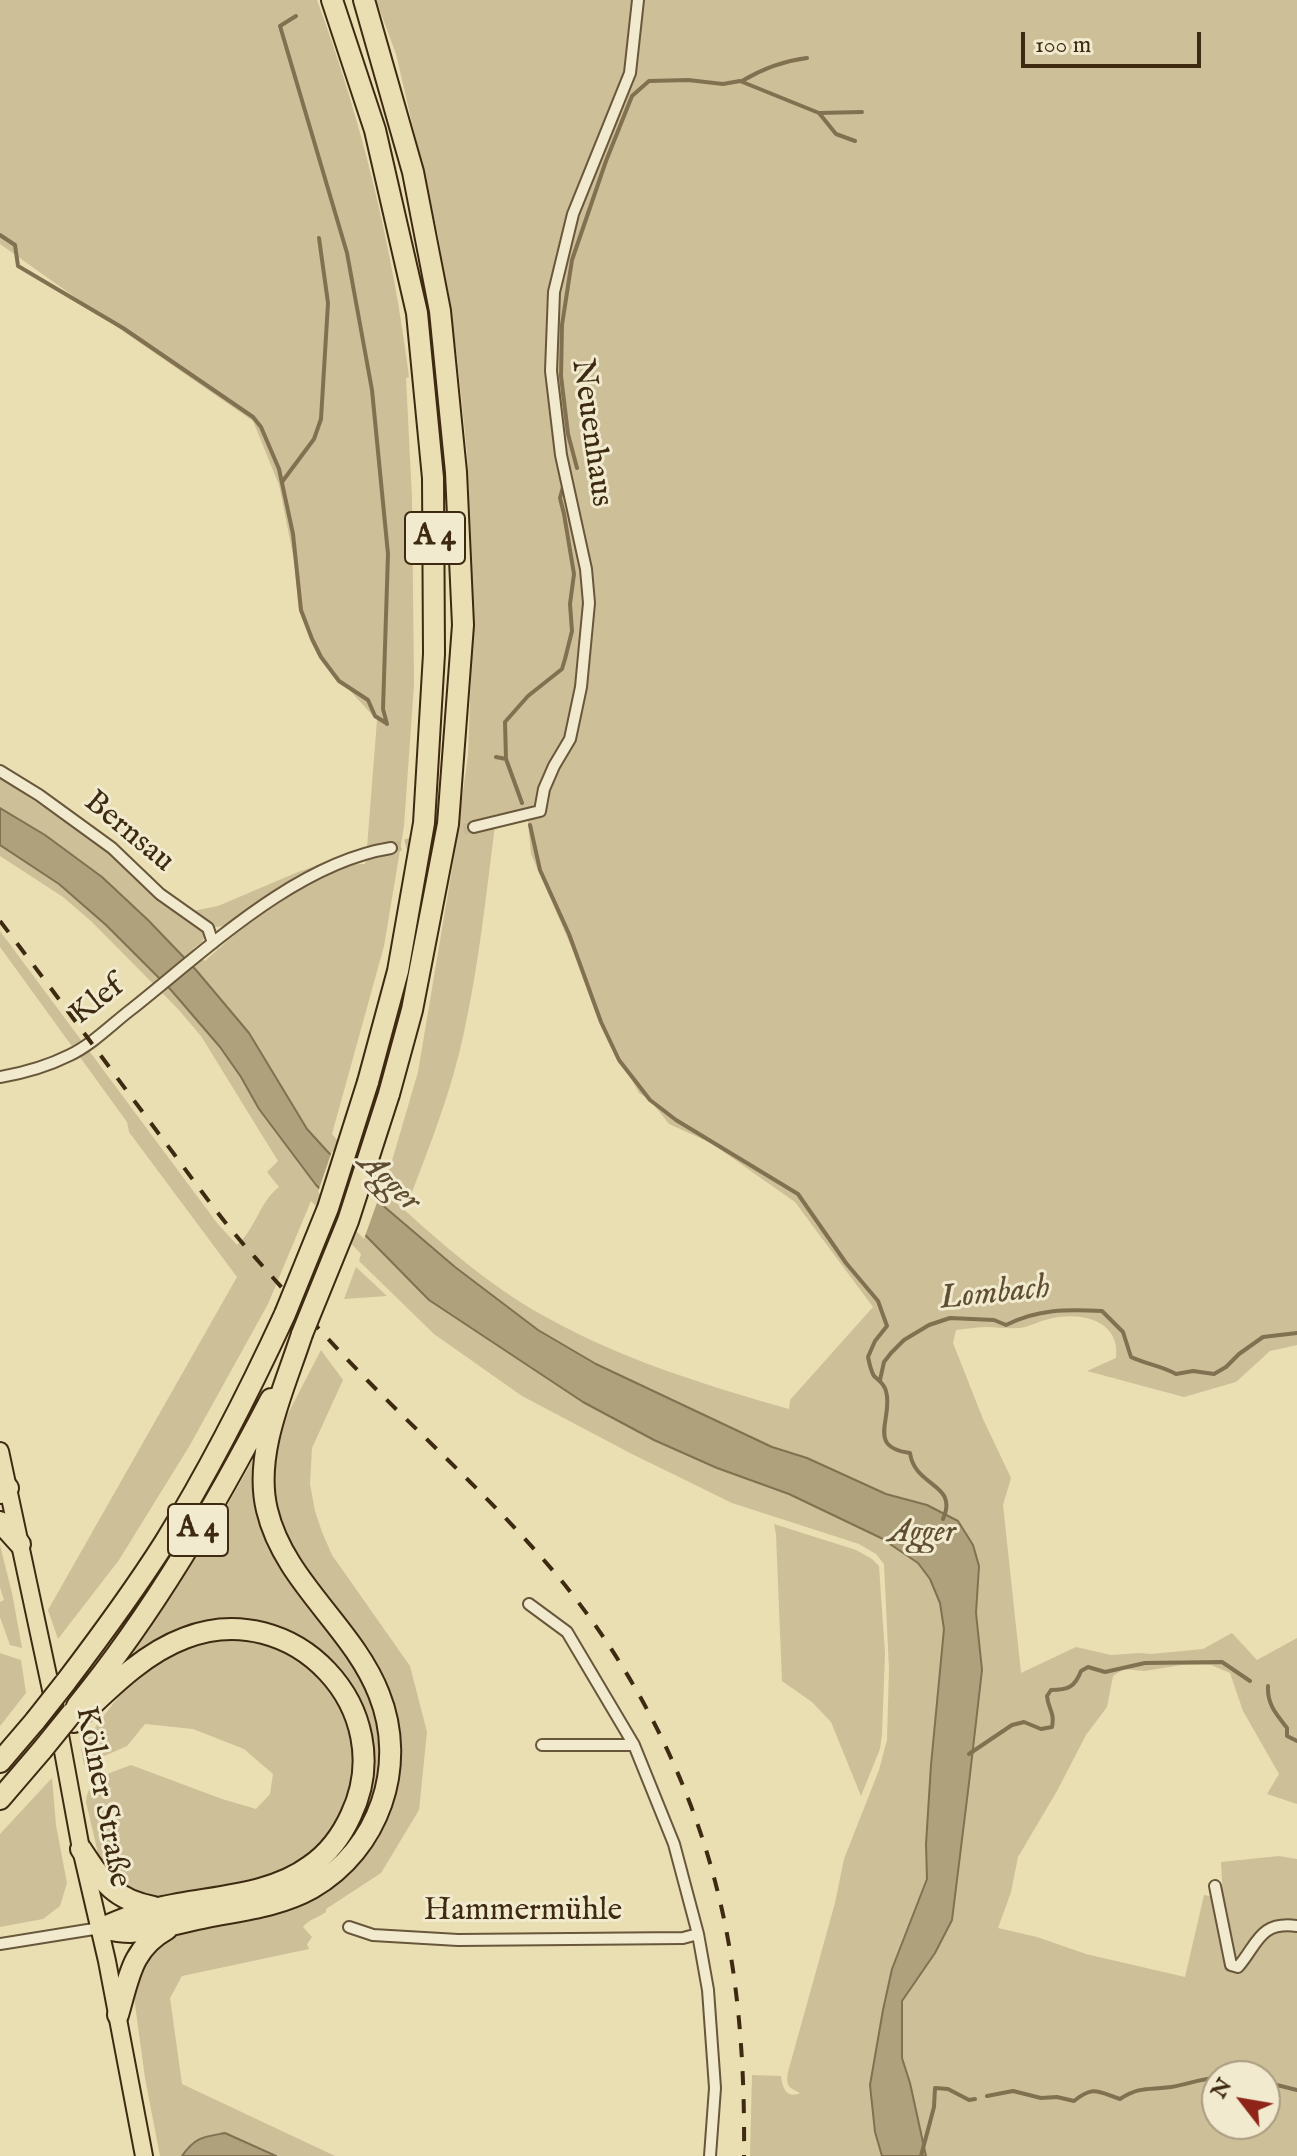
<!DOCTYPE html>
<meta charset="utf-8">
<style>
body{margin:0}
#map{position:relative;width:1297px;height:2156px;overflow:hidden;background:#eadeb3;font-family:"IM FELL English",serif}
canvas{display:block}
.north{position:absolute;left:1201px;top:2060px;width:80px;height:80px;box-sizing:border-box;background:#f1eace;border:2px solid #a99d82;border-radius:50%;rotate:301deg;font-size:22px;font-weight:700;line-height:32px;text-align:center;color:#3d2a11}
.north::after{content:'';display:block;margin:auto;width:28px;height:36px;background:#8f2418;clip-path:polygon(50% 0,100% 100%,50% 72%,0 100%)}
.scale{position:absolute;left:1021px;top:32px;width:180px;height:36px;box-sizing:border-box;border:4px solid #3d2a11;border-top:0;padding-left:10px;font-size:24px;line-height:28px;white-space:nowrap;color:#3d2a11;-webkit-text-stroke:6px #f1eace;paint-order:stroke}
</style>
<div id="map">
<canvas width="1297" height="2156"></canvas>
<div class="north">N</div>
<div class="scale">100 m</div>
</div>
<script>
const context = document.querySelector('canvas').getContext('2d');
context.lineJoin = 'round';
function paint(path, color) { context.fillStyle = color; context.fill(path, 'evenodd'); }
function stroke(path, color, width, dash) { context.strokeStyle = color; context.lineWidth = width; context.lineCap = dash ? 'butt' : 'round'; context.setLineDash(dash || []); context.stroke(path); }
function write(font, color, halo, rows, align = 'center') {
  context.font = font + ' "IM FELL English",serif'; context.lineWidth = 6; context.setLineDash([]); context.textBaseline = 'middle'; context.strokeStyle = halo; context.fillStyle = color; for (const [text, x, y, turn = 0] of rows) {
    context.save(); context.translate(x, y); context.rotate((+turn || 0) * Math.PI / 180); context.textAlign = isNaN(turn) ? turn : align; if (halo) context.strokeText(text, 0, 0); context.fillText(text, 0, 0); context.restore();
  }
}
const green = new Path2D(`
 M0,0H317C362,121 393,249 409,377L406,378L412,498L414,684L404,826L384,946L332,1134C348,1152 363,1173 381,1189C431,1234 484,1283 544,1316C620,1359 705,1385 789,1409L790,1400L873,1307L795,1202L711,1143L669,1124L650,1100L639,1093L602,1025L578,962L531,854L528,821L544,816L547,790L556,768L574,740L585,682L590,639H583L568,737L551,766L541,789L536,807L476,823L475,828L495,826C486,895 479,964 464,1032C452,1090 430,1145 409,1200L387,1178L418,1072L453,863L468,755L473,614L467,453L457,357L438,235L396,54L376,0H1297V1345L1270,1351L1236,1382L1184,1397L1087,1371L1116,1358C1121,1319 1078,1311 1049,1319C1039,1321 1029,1327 1019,1328C1008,1329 998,1327 987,1327C977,1327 966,1329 956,1330L953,1343L983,1419L1011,1478L1003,1505L1021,1673L1076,1647L1111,1655L1139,1653L1151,1654L1203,1649L1232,1633L1257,1660L1297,1638V1804L1267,1794L1279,1774L1243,1711L1230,1673L1211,1665H1182L1144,1671L1124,1669L1113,1676L1107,1707L1086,1735L1057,1791L1018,1857L1011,1892L998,1928L1037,1937L1086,1954L1185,1977L1204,1895L1223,1899L1221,1862L1279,1856L1297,1859V2156H926L909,2082L905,2127L914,2156H750L752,2075L781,2076C782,2088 787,2099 800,2093C788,2087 786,2086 788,2072L835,1903L844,1859L879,1770L887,1740L889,1669L884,1564L876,1554L859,1544L732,1503L632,1454L522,1396L434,1334L359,1261L361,1254L311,1201L268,1304L190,1445L119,1560L58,1639L48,1610L237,1277L129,1132L127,1122L0,947V931L217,1223L237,1245C255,1230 260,1201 279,1187L267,1172L278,1161L201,1036L178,1009L92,922L63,897L0,856V777L110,853L157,896L202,928L205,935L202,942L193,949L205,961C237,931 320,861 365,864L366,852C314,865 269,897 225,926L215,927L193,911L218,906L298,872L367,848L377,720L318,656L299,611L294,560L279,485L253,421L117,327L0,244ZM957,1521L973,1545L979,1566L976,1613L982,1670L979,1695L968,1577ZM1217,2076H1265V2124H1217Z
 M356,1267L387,1296L344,1299Z
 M321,1350L343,1380L312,1448L310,1484L315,1511L322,1532L332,1555L410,1666L427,1732L419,1810L381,1873L326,1909V1912C318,1918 309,1919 303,1927L312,1937L307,1944L309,1949L182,1976L170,1998L182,2084L335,2156H276L225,2133L191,2144L182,2156H160L145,2078L134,1997V1977L139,1962L168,1937L351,1869L397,1727L394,1707L386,1687L288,1542L275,1505L272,1486L273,1465L280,1429Z
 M261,1445L259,1494L370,1689L385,1749L370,1819L330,1869L277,1891L364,1798L343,1678L240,1624L118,1674C170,1600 218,1525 261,1445Z
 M774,1524L856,1550L872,1559L879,1566L885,1653L882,1734L880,1749L861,1796L831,1722L812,1702L782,1681L776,1534Z
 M0,1545L12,1593L22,1648L10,1645L0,1617V1602L4,1600L0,1587Z
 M230,1638L265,1642L305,1661L338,1698L352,1734L355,1767L347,1804L331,1834L309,1858L259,1882L164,1901L134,1897L101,1866L86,1802C88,1777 111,1773 131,1765L222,1799L256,1809L270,1794L273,1774L244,1749L193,1729L145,1724L127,1746L84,1765L81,1748C108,1709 136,1667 181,1649C196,1643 214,1642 230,1638Z
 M0,1653L21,1660L26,1693L0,1726Z
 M52,1778L56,1825L67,1883L60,1906L43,1919L0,1927V1834Z`);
const water = new Path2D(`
 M0,808L45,835L102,877L148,920L196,970L249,1033L307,1129L327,1151L380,1203L455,1267L538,1330L596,1364L772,1447L807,1458L886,1494L927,1505L958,1521L973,1545L979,1566L976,1613L982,1670L969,1783L952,1920L935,1953L902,2001V2058L910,2083L926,2156H882L875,2132L870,2085L883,2010L892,1969L927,1879L926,1844L931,1765L944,1629L940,1603L930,1579L918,1563L881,1538L789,1494L717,1468L654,1440L583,1402L429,1300L316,1185L259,1109L241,1077L220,1047L171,990L106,925L59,884L0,845Z
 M225,2133L276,2156H182C195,2137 203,2137 225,2133Z`);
const pier = new Path2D(`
 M332,1151L379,1197L364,1239L318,1192Z`);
const stream = new Path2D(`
 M296,16L280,26L347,253L372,390L388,554L383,709L387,724
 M742,81C762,69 783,61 807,58
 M819,113L862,112
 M0,235L15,245L18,266L123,328L253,417L261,427L279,469L293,534L301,610L312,639L321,657L339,681L368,700L375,716L386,723
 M577,468L568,434L561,376L562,325L572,260L606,161L632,96L649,81L688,80L723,84L740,81L819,113L836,134L855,141
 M282,482L314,439L321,419L328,303L319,238
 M496,757L506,759L522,803
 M506,759L505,722L528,696L562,669L565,659L572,631L570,604L574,574L564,514L560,498L563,487
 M530,825L540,870L569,934L601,1022L619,1060L650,1100L676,1120L798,1194L846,1263L878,1301L887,1326L875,1341L868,1357C869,1362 871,1371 874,1376C879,1381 884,1383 886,1391C894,1418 865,1447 910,1453C915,1488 959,1483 943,1519
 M880,1380L884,1362L891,1353L904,1340L929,1325L950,1318L994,1320L1006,1325C1038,1309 1067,1309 1102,1311L1123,1332L1131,1357C1146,1364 1162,1366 1176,1374L1193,1371L1214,1374L1226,1367L1239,1354L1263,1337L1297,1333
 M1268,1686C1267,1704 1276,1714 1287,1728V1736L1297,1741
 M969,1754L1012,1725L1024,1722L1041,1729L1052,1727C1055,1712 1048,1709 1047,1696L1051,1690C1068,1690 1075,1687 1081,1671L1088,1667L1105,1672L1145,1663L1222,1662L1250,1681
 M1265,2082L1297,2090
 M987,2096L1013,2091L1041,2098L1057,2097L1074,2101C1094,2085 1098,2092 1120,2099C1140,2086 1149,2090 1171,2087C1187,2085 1201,2078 1217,2078
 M921,2156L934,2107L935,2088L948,2089L969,2100L975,2099`);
const minorTunnel = new Path2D(`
 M391,848L474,827`);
const minor = new Path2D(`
 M0,771L39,795L112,848L160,894L208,928L213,943
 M474,827L540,811L544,789L554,766L570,739L581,687L589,603L586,569L561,455L551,371L554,292L573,214L630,73L638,0
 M0,1077C24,1073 48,1066 70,1055C93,1044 113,1023 133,1008C206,950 296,863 391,848
 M529,1604L567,1632L634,1745L674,1844L698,1934L708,1990L715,2088L710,2156
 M542,1745H634
 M1215,1886L1231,1965L1238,1967C1258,1944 1259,1921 1297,1926
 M349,1927L373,1935L458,1940L683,1938L698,1934
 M0,1944L100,1928`);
const primary = new Path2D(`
 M0,1451L56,1713L81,1849L107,1961L144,2156`);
const motorway = new Path2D(`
 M332,0L375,130L417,313L433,478L434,654L424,823L398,971L368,1082
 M364,0L413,172L440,311L456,472L463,625L448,824L412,1010L389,1094
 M0,1493L8,1488
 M0,1522L20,1544
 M65,1683C100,1637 134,1591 165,1542C210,1469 249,1392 285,1314
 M77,1706C154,1612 215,1506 271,1399
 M74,1722C107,1691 142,1654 185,1638C293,1596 401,1710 351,1815C342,1835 329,1853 310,1866C268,1897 209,1896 159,1908C139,1912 120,1920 102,1928
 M0,1762L35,1721
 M0,1799L42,1750
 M81,1849C102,1881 114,1900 154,1907
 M100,1928C110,1930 120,1932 130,1932C156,1930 182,1922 207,1917C243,1910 280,1906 312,1888C379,1849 408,1766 379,1694C353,1627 284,1582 267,1510C253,1453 285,1387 302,1334
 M118,2015C129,1978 131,1949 167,1929`);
const rail = new Path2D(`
 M0,921C59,998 116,1077 174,1154C199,1188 224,1223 252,1254C290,1297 328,1340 368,1381C432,1446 501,1508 560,1579C633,1668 689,1777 717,1889C739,1975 745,2068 744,2156`);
const motorwayBridge = new Path2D(`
 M285,1314L328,1208L368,1082
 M302,1334L348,1221L389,1094
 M35,1721L65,1683
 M42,1750L72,1713`);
const shields = [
 [435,538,60],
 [198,1530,60]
];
const shieldNames = [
 ["A 4",435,538],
 ["A 4",198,1530]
];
const streetNames = [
 ["Neuenhaus",590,433,82],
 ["Bernsau",128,833,40],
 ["Klef",98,1002,-38],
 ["Kölner Straße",101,1797,79],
 ["Hammermühle",523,1912]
];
const parkNames = [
 ["Agger",922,1534]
];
const waterNames = [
 ["Agger",388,1183,43],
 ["Lombach",995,1295,-6]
];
paint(green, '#cdbf97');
paint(water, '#afa17c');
stroke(water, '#817151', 2);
paint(pier, '#eadeb3');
stroke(stream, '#817151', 4);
stroke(minorTunnel, '#c7ba93', 10, [10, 5]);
stroke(minor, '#68573a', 14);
stroke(primary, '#3d2a11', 20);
stroke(motorway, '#3d2a11', 24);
stroke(minor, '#f1eace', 10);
stroke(primary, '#eadeb3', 16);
stroke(motorway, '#eadeb3', 20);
stroke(rail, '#3d2a11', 4, [14, 14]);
stroke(motorwayBridge, '#3d2a11', 24, []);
stroke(motorwayBridge, '#eadeb3', 20);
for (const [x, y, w] of shields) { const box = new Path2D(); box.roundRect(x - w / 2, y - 26, w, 52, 6); context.fillStyle = '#f1eace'; context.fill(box); stroke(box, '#3d2a11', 2); }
write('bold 30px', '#3d2a11', null, shieldNames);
write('32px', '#3d2a11', '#f1eace', streetNames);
write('italic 32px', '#614f32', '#f1eace', parkNames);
write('italic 34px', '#5f4e31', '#f1eace', waterNames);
</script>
